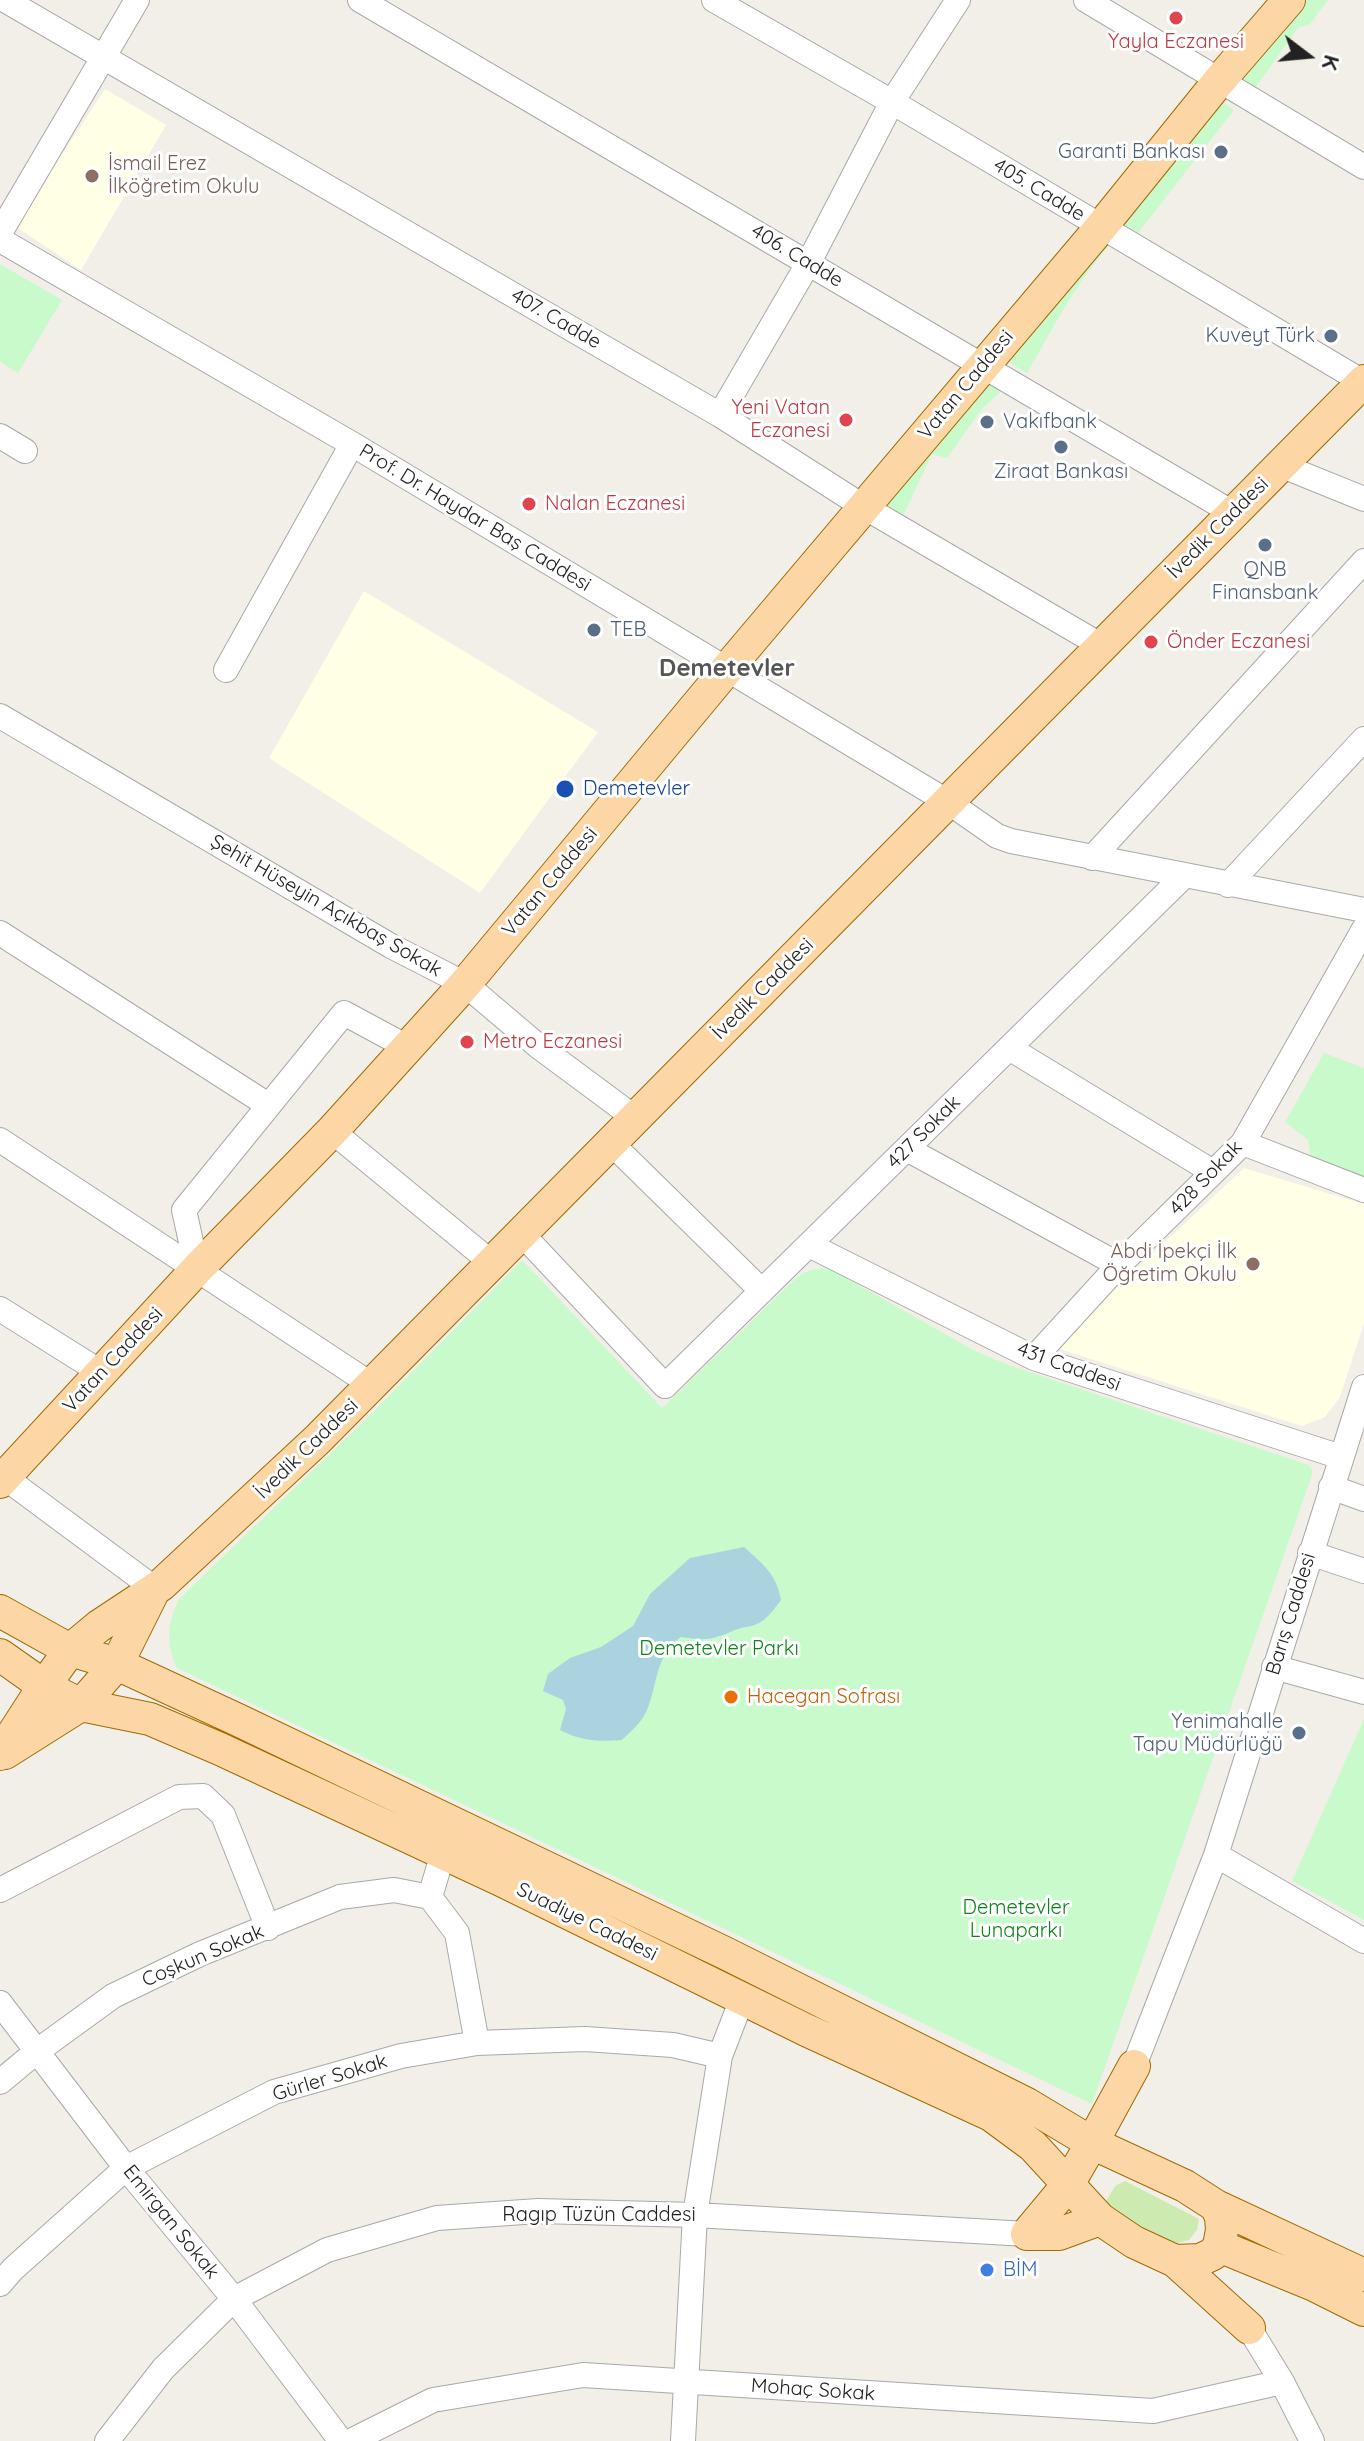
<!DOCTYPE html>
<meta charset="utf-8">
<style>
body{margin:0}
#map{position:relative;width:1364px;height:2441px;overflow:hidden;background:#f2efe9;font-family:Quicksand,sans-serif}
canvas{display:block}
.north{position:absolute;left:1268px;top:16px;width:80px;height:80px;-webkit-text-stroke:6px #fff;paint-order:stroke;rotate:106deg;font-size:22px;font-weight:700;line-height:32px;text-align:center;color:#222}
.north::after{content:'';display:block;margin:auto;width:28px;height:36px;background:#222;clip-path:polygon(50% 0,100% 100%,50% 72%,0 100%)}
</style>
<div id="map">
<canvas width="1364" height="2441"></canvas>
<div class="north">K</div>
</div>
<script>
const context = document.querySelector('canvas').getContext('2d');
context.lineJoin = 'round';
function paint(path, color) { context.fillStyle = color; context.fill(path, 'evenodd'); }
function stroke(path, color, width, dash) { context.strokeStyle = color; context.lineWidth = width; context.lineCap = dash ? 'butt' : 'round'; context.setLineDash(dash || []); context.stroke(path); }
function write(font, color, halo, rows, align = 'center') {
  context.font = font + ' Quicksand,sans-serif'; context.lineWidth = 6; context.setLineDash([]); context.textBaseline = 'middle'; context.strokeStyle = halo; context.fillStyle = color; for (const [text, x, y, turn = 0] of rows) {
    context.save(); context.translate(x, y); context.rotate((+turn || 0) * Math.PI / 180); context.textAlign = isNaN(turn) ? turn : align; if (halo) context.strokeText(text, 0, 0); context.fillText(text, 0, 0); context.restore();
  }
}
const education = new Path2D(`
 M105,89L166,125L81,270L15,226Z
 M364,591L598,732L480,893L269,758Z
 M1244,1168L1364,1204V1323L1340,1397L1325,1417L1302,1426L1053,1347Z`);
const grass = new Path2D(`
 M1125,2181L1199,2219L1197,2230L1189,2240L1177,2243L1112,2216L1104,2205L1115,2186Z`);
const park = new Path2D(`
 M1300,0H1328L1310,24L1298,28L1253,91L1229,79Z
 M1214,97L1234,110L1138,233L1112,223Z
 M1101,236L1114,240C1078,279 1053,328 1027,373L998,356Z
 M0,264L62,300L18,373L0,362Z
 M979,375L1003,389L981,410L947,458L932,454L901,520L876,506Z
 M1324,1053L1364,1068V1180L1311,1159L1308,1140L1285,1122Z
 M522,1260L662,1408L795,1279C808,1269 816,1267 832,1270L975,1351L1011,1366L1309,1465L1313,1472L1092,2104L177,1668C166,1644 167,1623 179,1599L365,1420Z
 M1364,1719V1920L1292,1881Z`);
const water = new Path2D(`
 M744,1547C763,1564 777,1575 781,1600C775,1608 768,1618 759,1623C752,1627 742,1627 735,1630C712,1640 706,1641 681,1637C655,1655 658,1684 647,1710C642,1722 631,1731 622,1740C599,1742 581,1741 560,1730L566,1709L563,1700L543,1691L548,1674L570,1658L601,1647L633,1626L650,1594L690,1558Z`);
const minor = new Path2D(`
 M5,0L720,415L864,507L1102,646
 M360,0L1233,513
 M714,0L892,102L1363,382
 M1086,0L1364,167
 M0,233L137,0
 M0,240L352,444L948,802L997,836L1011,841L1364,910
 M720,415L809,262L892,102L958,0
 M0,436L25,451
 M1280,465L1364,499
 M226,670L352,444
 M0,716L391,946L465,984L538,1046L635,1118
 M1092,858L1364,561
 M1228,885L1364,739
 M0,933L268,1105
 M1009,1048L1213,1172
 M332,1131L492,1263
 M0,1140L372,1385
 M611,1143L762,1291
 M1243,1143L1364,1190
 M907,1149L1119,1265
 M521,1233L665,1386L1183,877
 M809,1245L1034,1358L1341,1457
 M197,1269L184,1210L344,1013L407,1047
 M0,1309L102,1373
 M1034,1358L1119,1265L1243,1143L1364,929
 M0,1474L155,1589
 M1331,1487L1364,1499
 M1310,1553L1364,1571
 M1274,1667L1364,1692
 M1216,1855L1364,1941
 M0,1890L179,1797L203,1796L223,1815L268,1928
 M430,1897L457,1933L477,2043
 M430,1897L443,1853
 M0,2003L126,2168L234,2299L341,2441
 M1134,2066L1216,1855L1364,1387
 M0,2082L36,2052L113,1996L200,1954L340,1897L394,1890L430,1897
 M0,2284L13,2269L126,2168L274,2092L401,2056L477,2043L585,2039L673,2045L720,2056
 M1249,2328L1282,2382L1312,2441
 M107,2441L163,2369L234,2299L327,2250L437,2218L538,2211L695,2215L1027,2234
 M351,2441L433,2400L583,2375L1153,2411L1282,2382
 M683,2441L695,2215L720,2056L742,1999`);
const major = new Path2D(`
 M0,1482L197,1269L332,1131L465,984L727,669L1101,227L1219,81L1289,0
 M0,1611L70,1650L117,1664L238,1720L725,1953L1027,2104L1092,2143L1134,2066
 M0,1655L44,1686L81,1705L150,1719L220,1749L501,1880L806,2030L991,2115L1033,2146L1100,2219L1134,2242L1175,2261L1200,2260L1213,2254L1219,2246L1222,2230L1221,2217L1216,2206L1185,2186L1092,2143L1067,2186L1027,2234
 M5,1753L81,1705L117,1664L153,1592
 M0,1754L44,1686L70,1650L99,1626L161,1585L317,1440L1364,381
 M1216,2206L1364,2275
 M1027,2234H1059L1100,2219
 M1219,2246L1314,2285L1364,2310
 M1175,2261L1249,2328`);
const markers = [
 [1176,18,8,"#e0444e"],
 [1221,152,8,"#5c6f8a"],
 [92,176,8,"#8d6e63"],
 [1331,336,8,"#5c6f8a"],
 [846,420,8,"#e0444e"],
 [987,422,8,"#5c6f8a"],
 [1061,447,8,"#5c6f8a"],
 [529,504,8,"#e0444e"],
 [1265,545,8,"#5c6f8a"],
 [594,630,8,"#5c6f8a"],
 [1151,642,8,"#e0444e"],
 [565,789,10,"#1a4fb4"],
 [467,1042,8,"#e0444e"],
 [1253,1264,8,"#8d6e63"],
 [731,1697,8,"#e8710a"],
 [1299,1733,8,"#5c6f8a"],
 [987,2270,8,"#3f7fe0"]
];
const healthNames = [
 ["Yayla Eczanesi",1176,42,"center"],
 ["Yeni Vatan",830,408,"right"],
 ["Eczanesi",830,431,"right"],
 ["Nalan Eczanesi",545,504],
 ["Önder Eczanesi",1167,642],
 ["Metro Eczanesi",483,1042]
];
const serviceNames = [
 ["Garanti Bankası",1205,152],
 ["Kuveyt Türk",1315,336],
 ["Vakıfbank",1003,422,"left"],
 ["Ziraat Bankası",1061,472,"center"],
 ["QNB",1265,570,"center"],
 ["Finansbank",1265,593,"center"],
 ["TEB",610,630,"left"],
 ["Yenimahalle",1283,1722],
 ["Tapu Müdürlüğü",1283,1745]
];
const educationNames = [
 ["İsmail Erez",108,164],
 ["İlköğretim Okulu",108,187],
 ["Abdi İpekçi İlk",1237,1252,"right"],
 ["Öğretim Okulu",1237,1275,"right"]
];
const streetNames = [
 ["405. Cadde",1039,190,31],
 ["406. Cadde",797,256,31],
 ["407. Cadde",556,319,30],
 ["Vatan Caddesi",966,385,-50],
 ["Prof. Dr. Haydar Baş Caddesi",475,518,31],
 ["İvedik Caddesi",1218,528,-45],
 ["Vatan Caddesi",550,882,-50],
 ["Şehit Hüseyin Açıkbaş Sokak",326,906,30],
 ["İvedik Caddesi",763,989,-45],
 ["427 Sokak",924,1132,-45],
 ["428 Sokak",1206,1178,-46],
 ["Vatan Caddesi",113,1360,-47],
 ["431 Caddesi",1069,1367,20],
 ["İvedik Caddesi",307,1449,-44],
 ["Barış Caddesi",1291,1614,-73],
 ["Suadiye Caddesi",587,1922,26],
 ["Coşkun Sokak",203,1956,-23],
 ["Gürler Sokak",330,2078,-17],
 ["Ragıp Tüzün Caddesi",599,2215],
 ["Emirgan Sokak",171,2222,51],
 ["Mohaç Sokak",813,2390,4]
];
const transitNames = [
 ["Demetevler",583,789]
];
const parkNames = [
 ["Demetevler Parkı",719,1649],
 ["Demetevler",1016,1908],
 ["Lunaparkı",1016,1931]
];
const foodNames = [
 ["Hacegan Sofrası",747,1697]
];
const shopNames = [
 ["BİM",1003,2270]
];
const quarterNames = [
 ["Demetevler",727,669]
];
paint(education, '#ffffe5');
paint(grass, '#cdebb0');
paint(park, '#c8facc');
paint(water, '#aad3df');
stroke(minor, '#a9a9a9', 26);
stroke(major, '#a06b00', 34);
stroke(minor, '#fff', 24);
stroke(major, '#fcd6a4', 32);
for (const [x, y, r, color] of markers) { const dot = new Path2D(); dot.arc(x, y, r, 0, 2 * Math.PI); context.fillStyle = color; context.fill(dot); stroke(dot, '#fff', 3); }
write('20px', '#be3a42', '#fff', healthNames, 'left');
write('20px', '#4e5e75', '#fff', serviceNames, 'right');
write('20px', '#785e54', '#fff', educationNames, 'left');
write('20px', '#222', '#fff', streetNames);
write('20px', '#164399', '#fff', transitNames, 'left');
write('20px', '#0c8416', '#fff', parkNames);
write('20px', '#c56008', '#fff', foodNames, 'left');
write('20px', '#366cbe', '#fff', shopNames, 'left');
write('bold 24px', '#555', '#fff', quarterNames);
</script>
